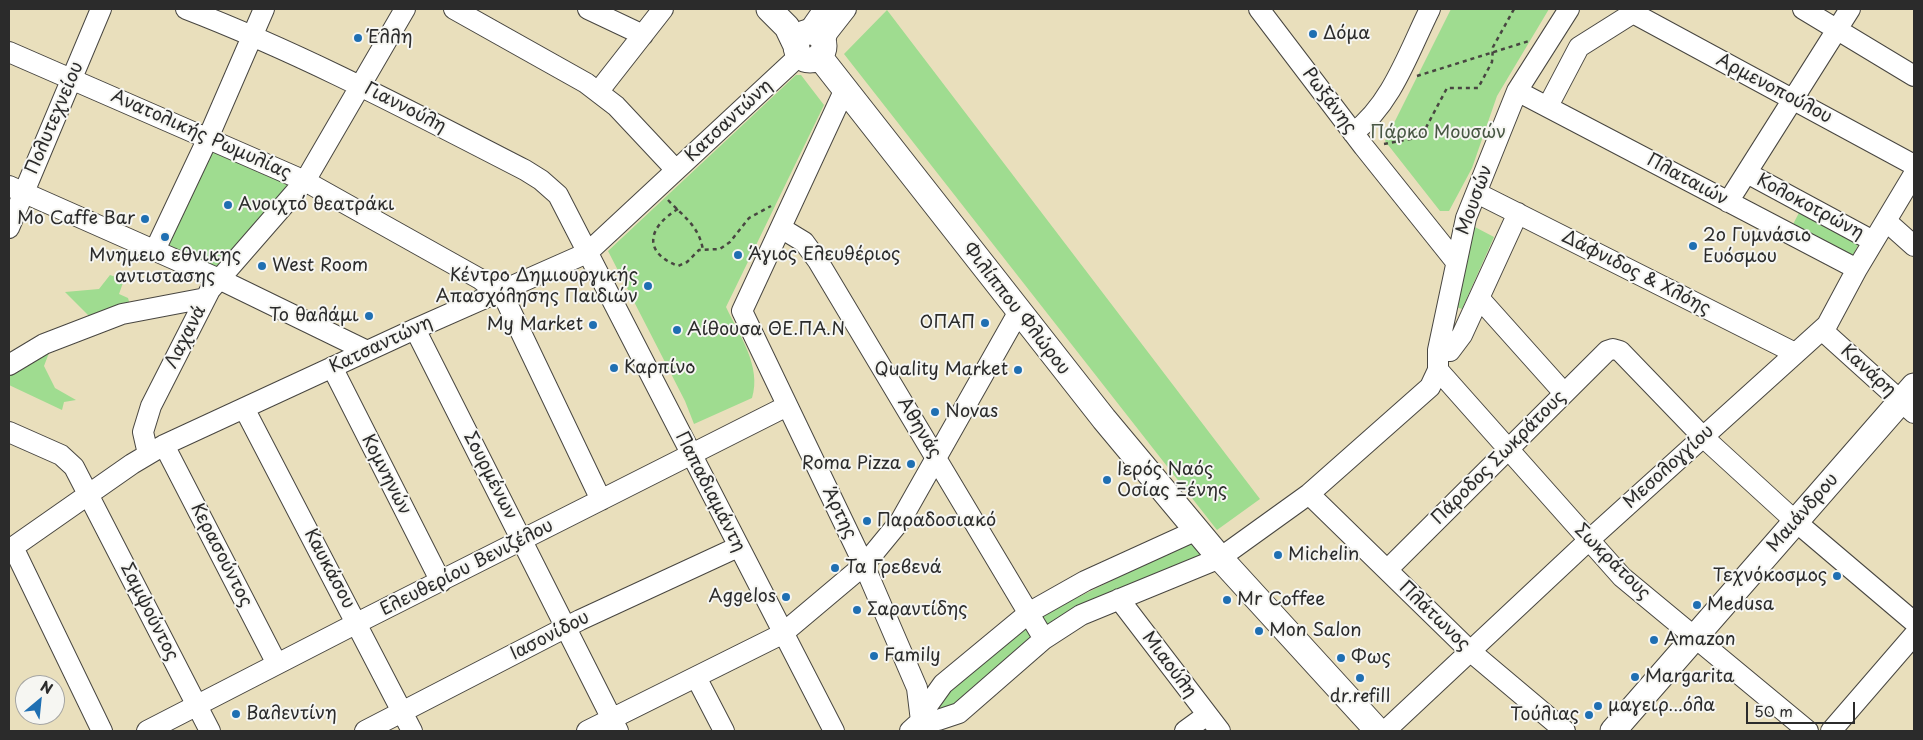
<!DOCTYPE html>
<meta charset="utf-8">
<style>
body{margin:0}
#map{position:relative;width:1923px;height:740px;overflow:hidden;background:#e9dfbc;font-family:"Playpen Sans",sans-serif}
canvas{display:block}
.frame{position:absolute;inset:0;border:10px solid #2b2b2b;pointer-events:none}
.north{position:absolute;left:15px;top:675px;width:50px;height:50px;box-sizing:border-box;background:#f6f6f2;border:1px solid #a5a5a2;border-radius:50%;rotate:28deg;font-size:14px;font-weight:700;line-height:20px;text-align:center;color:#2b2b2b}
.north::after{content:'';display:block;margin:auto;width:18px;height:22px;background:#1f6fb2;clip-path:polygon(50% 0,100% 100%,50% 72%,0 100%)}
.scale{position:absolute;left:1746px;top:702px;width:109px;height:22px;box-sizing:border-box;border:2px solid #2b2b2b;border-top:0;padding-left:6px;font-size:15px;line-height:18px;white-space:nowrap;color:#2b2b2b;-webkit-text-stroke:4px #f6f6f2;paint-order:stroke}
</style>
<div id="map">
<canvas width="1923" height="740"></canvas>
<div class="frame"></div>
<div class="north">N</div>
<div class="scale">50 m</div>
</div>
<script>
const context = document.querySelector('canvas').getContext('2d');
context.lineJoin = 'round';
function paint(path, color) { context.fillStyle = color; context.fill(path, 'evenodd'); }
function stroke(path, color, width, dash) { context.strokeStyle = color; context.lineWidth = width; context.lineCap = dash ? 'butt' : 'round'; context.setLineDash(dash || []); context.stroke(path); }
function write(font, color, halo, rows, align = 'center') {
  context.font = font + ' "Playpen Sans",sans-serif'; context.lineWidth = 4; context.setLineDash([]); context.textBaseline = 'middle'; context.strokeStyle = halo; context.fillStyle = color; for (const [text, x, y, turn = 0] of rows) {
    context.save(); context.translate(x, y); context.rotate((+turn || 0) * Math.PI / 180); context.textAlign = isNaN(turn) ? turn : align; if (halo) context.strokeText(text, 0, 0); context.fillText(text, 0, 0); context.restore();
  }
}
const green = new Path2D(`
 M1451,9H1549L1497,96L1472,168L1449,211H1440L1385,141Z
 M887,10L1260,499L1217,530L844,54Z
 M796,75H801L824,105L726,307C739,334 762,367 752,398L694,424L685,401L608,251Z
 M208,138L305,181L219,279L155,250Z
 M1801,209L1860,241L1850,261L1790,230Z
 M1473,226L1494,237L1462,309L1456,307Z
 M110,275L124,280L119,294L128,298L131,308L94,321L65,292L99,289Z
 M52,345L44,366L55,388L76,400L64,402L62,410L9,385V367Z
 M1194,540L1204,554L1118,594L952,710L936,711L940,694L1036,618Z`);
const path = new Path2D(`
 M1417,76L1529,41
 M1384,144L1421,137L1447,88H1478L1492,62L1493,47L1514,9
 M668,200C684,217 699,226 703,250
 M678,209C648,227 642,252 678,266L687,262L699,250L720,249L730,242L749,218L771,206`);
const minor = new Path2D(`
 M186,9C303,54 414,113 525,170L541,180L558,195L834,731
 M454,9L586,83L616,106L676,170
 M588,9L643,35
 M1259,9L1364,147L1456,262
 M1803,9L1914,76
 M1633,13L1914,165
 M808,32L824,9
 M823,43L828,32L846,9
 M9,52L305,181L480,279L505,299L601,500
 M845,89L742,311L864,565L917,688L921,721L928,731
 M1517,91L1857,269
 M598,92L663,9
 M1548,106L1579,47L1633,13L1635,9
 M1353,133C1392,104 1409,51 1430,9
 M1747,173L1873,241
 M9,186L219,279L367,351
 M1477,193L1795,353
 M1728,202L1850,9
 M1886,221L1914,246
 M9,228L101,9
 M781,228L804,242L818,261L1044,639
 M155,250L208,138L264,9
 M1479,298L1564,393
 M415,329L618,731
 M1822,330L1914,413
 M1438,350L1450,351L1462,335L1518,213
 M9,365L44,344L122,314L206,298
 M332,367L441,582
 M1438,370L1622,577L1808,731
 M244,408L412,731
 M9,432L61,455L74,467L210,731
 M164,445L277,664
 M148,454L143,432L151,406L210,290L305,181L405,9
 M1309,494L1470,651L1565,731
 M13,547L102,731
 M9,550L132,464L164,445L415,329L587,253L800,55
 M1387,570L1607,351L1613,349L1620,351L1702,436L1795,521L1914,622
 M1119,599L1220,731
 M696,677L724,731
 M921,721L938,720L959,713L1044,639L1081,615L1220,558L1309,494L1430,387L1438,370V350L1466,218L1517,91L1569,9
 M147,731L357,623L787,406
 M365,731L580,620L738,547
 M587,731L782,634L864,565L901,520L1018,313
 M910,731L921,721L928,705L943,684L1030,612L1085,581L1197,530
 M1185,731L1207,715
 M1385,731L1588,541L1827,325L1857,269L1914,174
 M1831,731L1914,635`);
const major = new Path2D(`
 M769,9L787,27L797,48
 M796 46a14 14 0 1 1 28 0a14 14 0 1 1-28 0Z
 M819,56L1104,419L1220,558L1378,731
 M1613,731L1914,386`);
const markers = [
 [1313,34,5,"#1f6fb2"],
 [358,38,5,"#1f6fb2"],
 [228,205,5,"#1f6fb2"],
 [145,219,5,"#1f6fb2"],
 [165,237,5,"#1f6fb2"],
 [1693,246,5,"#1f6fb2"],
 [738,255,5,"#1f6fb2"],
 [262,266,5,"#1f6fb2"],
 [648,286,5,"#1f6fb2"],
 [369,316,5,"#1f6fb2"],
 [985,323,5,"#1f6fb2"],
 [593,325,5,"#1f6fb2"],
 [677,330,5,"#1f6fb2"],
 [614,368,5,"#1f6fb2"],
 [1018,370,5,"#1f6fb2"],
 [935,412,5,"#1f6fb2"],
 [911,464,5,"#1f6fb2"],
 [1107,480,5,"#1f6fb2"],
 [867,521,5,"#1f6fb2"],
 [1278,555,5,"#1f6fb2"],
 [835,568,5,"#1f6fb2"],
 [1837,576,5,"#1f6fb2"],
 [786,597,5,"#1f6fb2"],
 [1227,600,5,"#1f6fb2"],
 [1697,605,5,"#1f6fb2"],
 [857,610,5,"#1f6fb2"],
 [1259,631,5,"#1f6fb2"],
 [1654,640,5,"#1f6fb2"],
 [874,656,5,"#1f6fb2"],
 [1341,658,5,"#1f6fb2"],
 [1635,677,5,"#1f6fb2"],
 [1360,678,5,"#1f6fb2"],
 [1598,706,5,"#1f6fb2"],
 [236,714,5,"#1f6fb2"],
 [1589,715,5,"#1f6fb2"]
];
const poiNames = [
 ["Δόμα",1323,34],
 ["Έλλη",368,38],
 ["Ανοιχτό θεατράκι",238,205],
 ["Mo Caffe Bar",135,219,"right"],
 ["2ο Γυμνάσιο",1703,236],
 ["Ευόσμου",1703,257],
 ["Άγιος Ελευθέριος",748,255],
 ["Μνημειο εθνικης",165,256,"center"],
 ["αντιστασης",165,277,"center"],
 ["West Room",272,266],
 ["Κέντρο Δημιουργικής",638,276,"right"],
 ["Απασχόλησης Παιδιών",638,297,"right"],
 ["Το θαλάμι",359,316,"right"],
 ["ΟΠΑΠ",975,323,"right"],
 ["My Market",583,325,"right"],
 ["Αίθουσα ΘΕ.ΠΑ.Ν",687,330],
 ["Καρπίνο",624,368],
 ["Quality Market",1008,370,"right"],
 ["Novas",945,412],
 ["Roma Pizza",901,464,"right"],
 ["Ιερός Ναός",1117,470],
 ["Οσίας Ξένης",1117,491],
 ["Παραδοσιακό",877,521],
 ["Michelin",1288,555],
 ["Τα Γρεβενά",845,568],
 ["Τεχνόκοσμος",1827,576,"right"],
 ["Aggelos",776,597,"right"],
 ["Mr Coffee",1237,600],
 ["Medusa",1707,605],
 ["Σαραντίδης",867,610],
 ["Mon Salon",1269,631],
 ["Amazon",1664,640],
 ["Family",884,656],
 ["Φως",1351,658],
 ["Margarita",1645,677],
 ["dr.refill",1360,697,"center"],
 ["μαγειρ...όλα",1608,706],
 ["Βαλεντίνη",246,714],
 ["Τούλιας",1579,715,"right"]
];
const streetNames = [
 ["Αρμενοπούλου",1774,89,28],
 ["Ρωξάνης",1329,101,53],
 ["Γιαννούλη",405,108,27],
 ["Πολυτεχνείου",55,118,-67],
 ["Κατσαντώνη",729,121,-43],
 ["Ανατολικής Ρωμυλίας",201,135,24],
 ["Πλαταιών",1687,180,28],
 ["Μουσών",1475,200,-70],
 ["Κολοκοτρώνη",1810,207,28],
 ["Δάφνιδος & Χλόης",1636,273,27],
 ["Φιλίππου Φλώρου",1016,309,52],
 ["Λαχανά",186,337,-63],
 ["Κατσαντώνη",381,345,-25],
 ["Κανάρη",1868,371,42],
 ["Αθηνάς",919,428,59],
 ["Πάροδος Σωκράτους",1499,458,-45],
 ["Μεσολογγίου",1669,467,-42],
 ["Κομνηνών",386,475,63],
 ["Σουρμένων",490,476,63],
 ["Παπαδιαμάντη",710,492,63],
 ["Άρτης",839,513,64],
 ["Μαιάνδρου",1803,513,-49],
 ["Κερασούντος",221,555,63],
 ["Σωκράτους",1612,562,45],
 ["Ελευθερίου Βενιζέλου",467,568,-27],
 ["Καυκάσου",329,569,62],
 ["Σαμψούντος",149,612,63],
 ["Πλάτωνος",1434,616,44],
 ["Ιασoνίδου",550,636,-27],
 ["Μιαούλη",1169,665,53]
];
const parkNames = [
 ["Πάρκο Μουσών",1438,133]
];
paint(green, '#9fdc90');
stroke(minor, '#484641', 22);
stroke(major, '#484641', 27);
stroke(path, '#484641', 2.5, [4, 4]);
stroke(minor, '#fff', 20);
stroke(major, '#fff', 25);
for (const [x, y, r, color] of markers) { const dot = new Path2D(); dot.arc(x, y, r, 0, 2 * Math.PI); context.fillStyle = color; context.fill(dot); stroke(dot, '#f6f6f2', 2); }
write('18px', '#2b2b2b', '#f6f6f2', poiNames, 'left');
write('18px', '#2b2b2b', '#f6f6f2', streetNames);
write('18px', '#485744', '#f6f6f2', parkNames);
</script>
